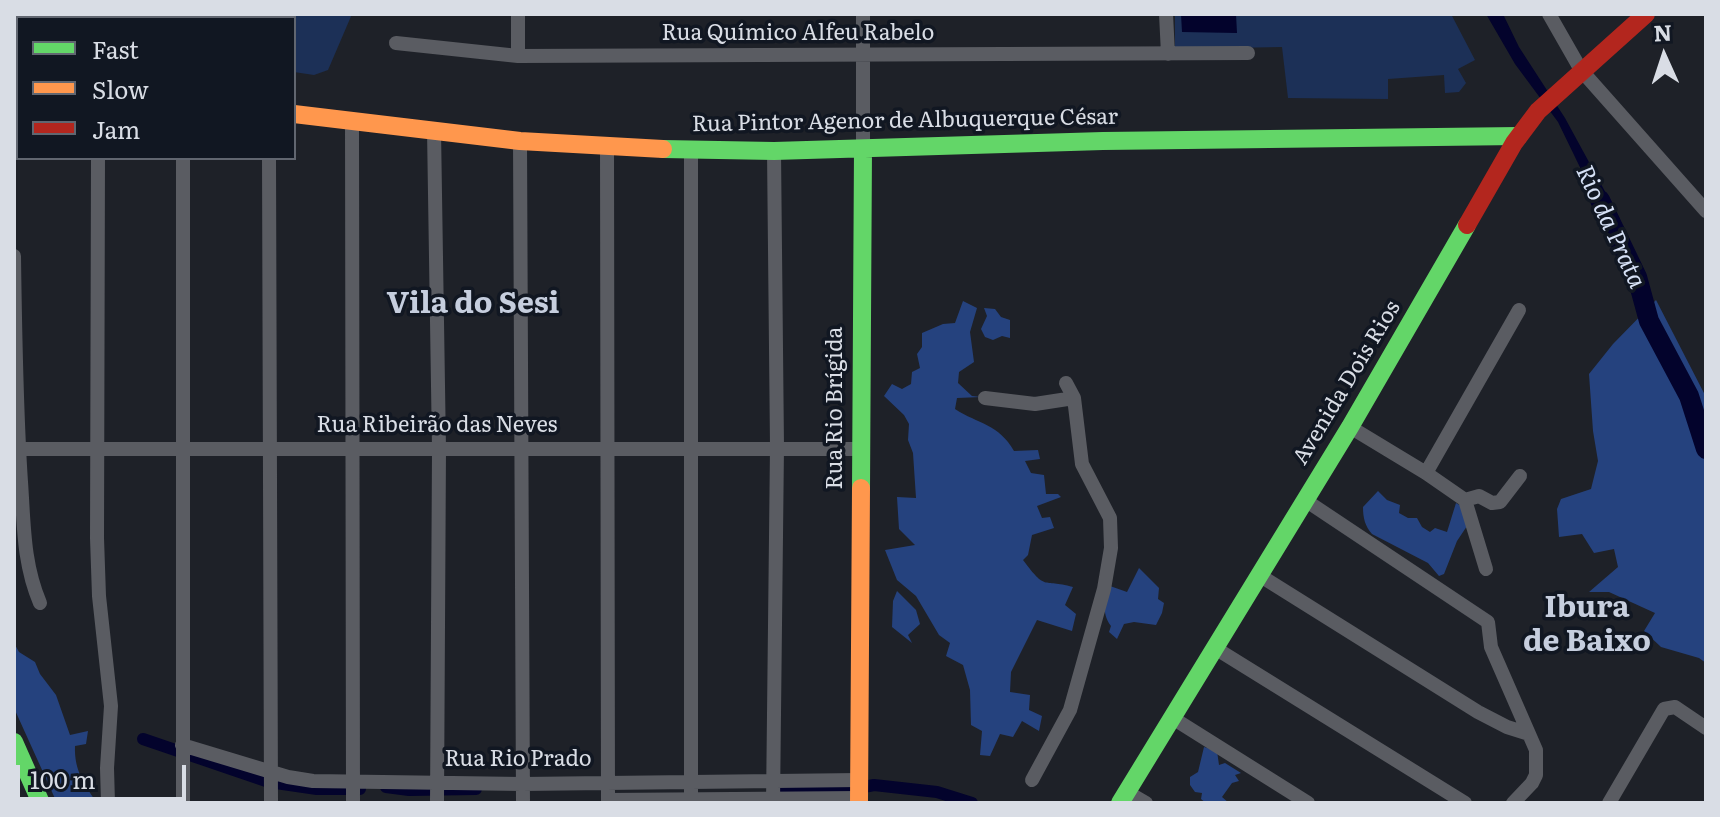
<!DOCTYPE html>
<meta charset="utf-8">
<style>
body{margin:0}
#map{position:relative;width:1720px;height:817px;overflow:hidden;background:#1e2128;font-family:Literata,serif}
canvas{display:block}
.frame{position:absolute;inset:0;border:16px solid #d9dde5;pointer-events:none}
.legend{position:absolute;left:16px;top:16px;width:280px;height:144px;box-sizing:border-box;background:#111722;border:2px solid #616670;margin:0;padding:10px 14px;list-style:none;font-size:24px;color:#d9dde5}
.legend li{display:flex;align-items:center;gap:16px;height:40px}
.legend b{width:40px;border:2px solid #616670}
.north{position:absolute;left:1624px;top:16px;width:80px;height:80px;-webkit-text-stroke:6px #111722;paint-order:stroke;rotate:357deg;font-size:22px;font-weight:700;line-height:32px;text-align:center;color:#d9dde5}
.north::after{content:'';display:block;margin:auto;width:28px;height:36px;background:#d9dde5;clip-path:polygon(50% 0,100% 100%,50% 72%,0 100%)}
.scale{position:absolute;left:16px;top:765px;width:170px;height:36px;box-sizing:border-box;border:4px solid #d9dde5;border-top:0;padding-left:10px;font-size:24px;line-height:28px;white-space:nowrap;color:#d9dde5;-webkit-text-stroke:6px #111722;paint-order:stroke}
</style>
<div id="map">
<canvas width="1720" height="817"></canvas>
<div class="frame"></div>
<ul class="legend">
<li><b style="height:10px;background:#63d668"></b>Fast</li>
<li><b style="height:10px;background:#ff974d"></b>Slow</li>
<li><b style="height:10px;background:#b3261e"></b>Jam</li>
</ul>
<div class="north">N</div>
<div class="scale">100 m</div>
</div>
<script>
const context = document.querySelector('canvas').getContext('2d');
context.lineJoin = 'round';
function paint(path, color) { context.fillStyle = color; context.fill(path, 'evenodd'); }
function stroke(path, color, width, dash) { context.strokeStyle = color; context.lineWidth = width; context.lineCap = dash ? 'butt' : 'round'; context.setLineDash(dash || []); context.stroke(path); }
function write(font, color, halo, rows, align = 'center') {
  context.font = font + ' Literata,serif'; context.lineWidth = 7; context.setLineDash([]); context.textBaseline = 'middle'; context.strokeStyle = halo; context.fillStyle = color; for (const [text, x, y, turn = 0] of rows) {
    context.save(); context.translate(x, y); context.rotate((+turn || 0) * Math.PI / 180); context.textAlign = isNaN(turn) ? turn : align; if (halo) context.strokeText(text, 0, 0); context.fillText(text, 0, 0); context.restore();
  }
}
const green = new Path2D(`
 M32,14H352L328,70L314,75L294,72V18H33Z
 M1175,14H1451L1475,60L1458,69L1466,83L1459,92L1445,93L1444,75L1388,79V99L1288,98L1282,47L1175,49Z`);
const forest = new Path2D(`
 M1656,300L1706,397V663L1699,658L1661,647L1644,631L1655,613L1609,592H1589L1618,567L1614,549L1594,553L1582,534L1559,537L1557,509L1561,499L1591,489L1598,461L1593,431L1589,374L1613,344Z
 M963,301L977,308L970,332L974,362L959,372L958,383L972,396L981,397L957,398L955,409C978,424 999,424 1014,451L1038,450L1040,459L1025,461L1031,473L1044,475L1046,494H1058L1061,497L1037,506L1042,518L1050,517L1054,528L1032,535L1028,555L1023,560C1047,592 1041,578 1073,587L1065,605L1076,614L1072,631L1037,620L1011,672L1010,692L1030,695L1029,710L1042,716L1039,731L1022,721L1013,737L1000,734L990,756L980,755L982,731L971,725L970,690L963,665L946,656L950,643L939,635L916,596L897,580L885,550L915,545L899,529L897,497L916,498L913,453L908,440L909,424L904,415L884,396L892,384L902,389L911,384L912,372L920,368L917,354L922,347V333L943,324L955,323Z
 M984,308L995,309L1001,317L1010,320V338L1002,336L993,340L985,337L981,329L987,316Z
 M1378,491L1387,500L1400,505L1399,513L1408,518H1417L1422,527L1430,532L1435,528L1447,532L1456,503L1465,508L1469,523L1457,541L1444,574L1439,576L1428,563L1372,534C1365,526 1363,518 1363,507Z
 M1139,568L1159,588L1158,599L1164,603L1162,613L1156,625L1134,622L1124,624L1117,639L1109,632L1111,626C1101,612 1105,601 1110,586L1127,592Z
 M897,591L916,610L920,624L908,635L912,643L892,627L893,601Z
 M14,643L19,652L35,662L40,674L56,695L70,735L88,731L86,744L75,746C74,771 85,785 97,803H57L14,708Z
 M1204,747L1217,751L1219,765L1225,763L1241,773L1235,775L1239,781L1232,783L1222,797L1229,803H1206L1201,799L1202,793L1195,792L1190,785V777L1198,772Z`);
const water = new Path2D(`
 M1181,14H1236L1237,33L1182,32Z
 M1486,14H1503L1519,47L1565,118L1620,219L1608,225L1558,122L1515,64Z`);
const canal = new Path2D(`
 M143,739L269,782L317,789H360
 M386,787L409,790L476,789
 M775,788L849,790L874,785L937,792L972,803`);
const river = new Path2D(`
 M1600,200L1637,277L1649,321L1689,396L1706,449`);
const street = new Path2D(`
 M1166,14L1168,54
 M1549,14L1581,70L1706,211
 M396,43L518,56L1248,53
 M518,56V14
 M352,121L353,803
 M434,130L439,449L437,803
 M520,141L523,803
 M607,146L608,803
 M691,149V803
 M863,149V14
 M98,158L97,538L99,596L111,706L107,768L108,803
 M269,158L271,803
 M14,256C15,331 16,407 21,482C24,524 23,563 40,603
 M985,398L1035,404L1074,398
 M1350,427L1426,473L1465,500
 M14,449H860
 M1426,473L1519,310
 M1305,500L1488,622L1491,647L1536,750V775L1532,783L1513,803
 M1465,500L1486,569
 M1465,500L1479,496L1492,503L1500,502L1520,476
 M1259,575L1478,712L1507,727L1526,733
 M1215,648L1465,803
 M1171,717L1308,803
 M182,745L288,777L313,781L522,784L859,780
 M1032,780L1070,710L1104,589L1111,548L1110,518L1082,464L1074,398L1066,383
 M1127,792L1146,803
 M608,800L859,798
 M183,803V158
 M773,803L777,447L774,151
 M1609,803L1664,709L1675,707L1706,728`);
const fast = new Path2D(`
 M663,149L774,151L1103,141L1519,136
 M861,488L863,149
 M14,742L41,803
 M1120,803L1350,427L1467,225`);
const slow = new Path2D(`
 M14,88L18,89
 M294,114L520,141L663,149
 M859,803L861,488`);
const jam = new Path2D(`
 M1467,225L1514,143L1538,111L1646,14`);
const streetNames = [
 ["Rua Químico Alfeu Rabelo",798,34],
 ["Rua Pintor Agenor de Albuquerque César",905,121,-1],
 ["Avenida Dois Rios",1347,383,-59],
 ["Rua Rio Brígida",836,408,-90],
 ["Rua Ribeirão das Neves",437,426],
 ["Rua Rio Prado",518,760]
];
const waterNames = [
 ["Rio da Prata",1610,227,65]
];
const districtNames = [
 ["Vila do Sesi",473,304],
 ["Ibura",1587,608],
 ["de Baixo",1587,642]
];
paint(green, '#1c3057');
paint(forest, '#25427e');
paint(water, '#03032c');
stroke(canal, '#03032c', 12);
stroke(river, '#03032c', 20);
stroke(street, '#5a5c62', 14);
stroke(fast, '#63d668', 18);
stroke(slow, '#ff974d', 18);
stroke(jam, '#b3261e', 18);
write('22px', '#d9dde5', '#111722', streetNames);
write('italic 24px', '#d6e1f6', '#111722', waterNames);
write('bold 30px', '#c6cede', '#111722', districtNames);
</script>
